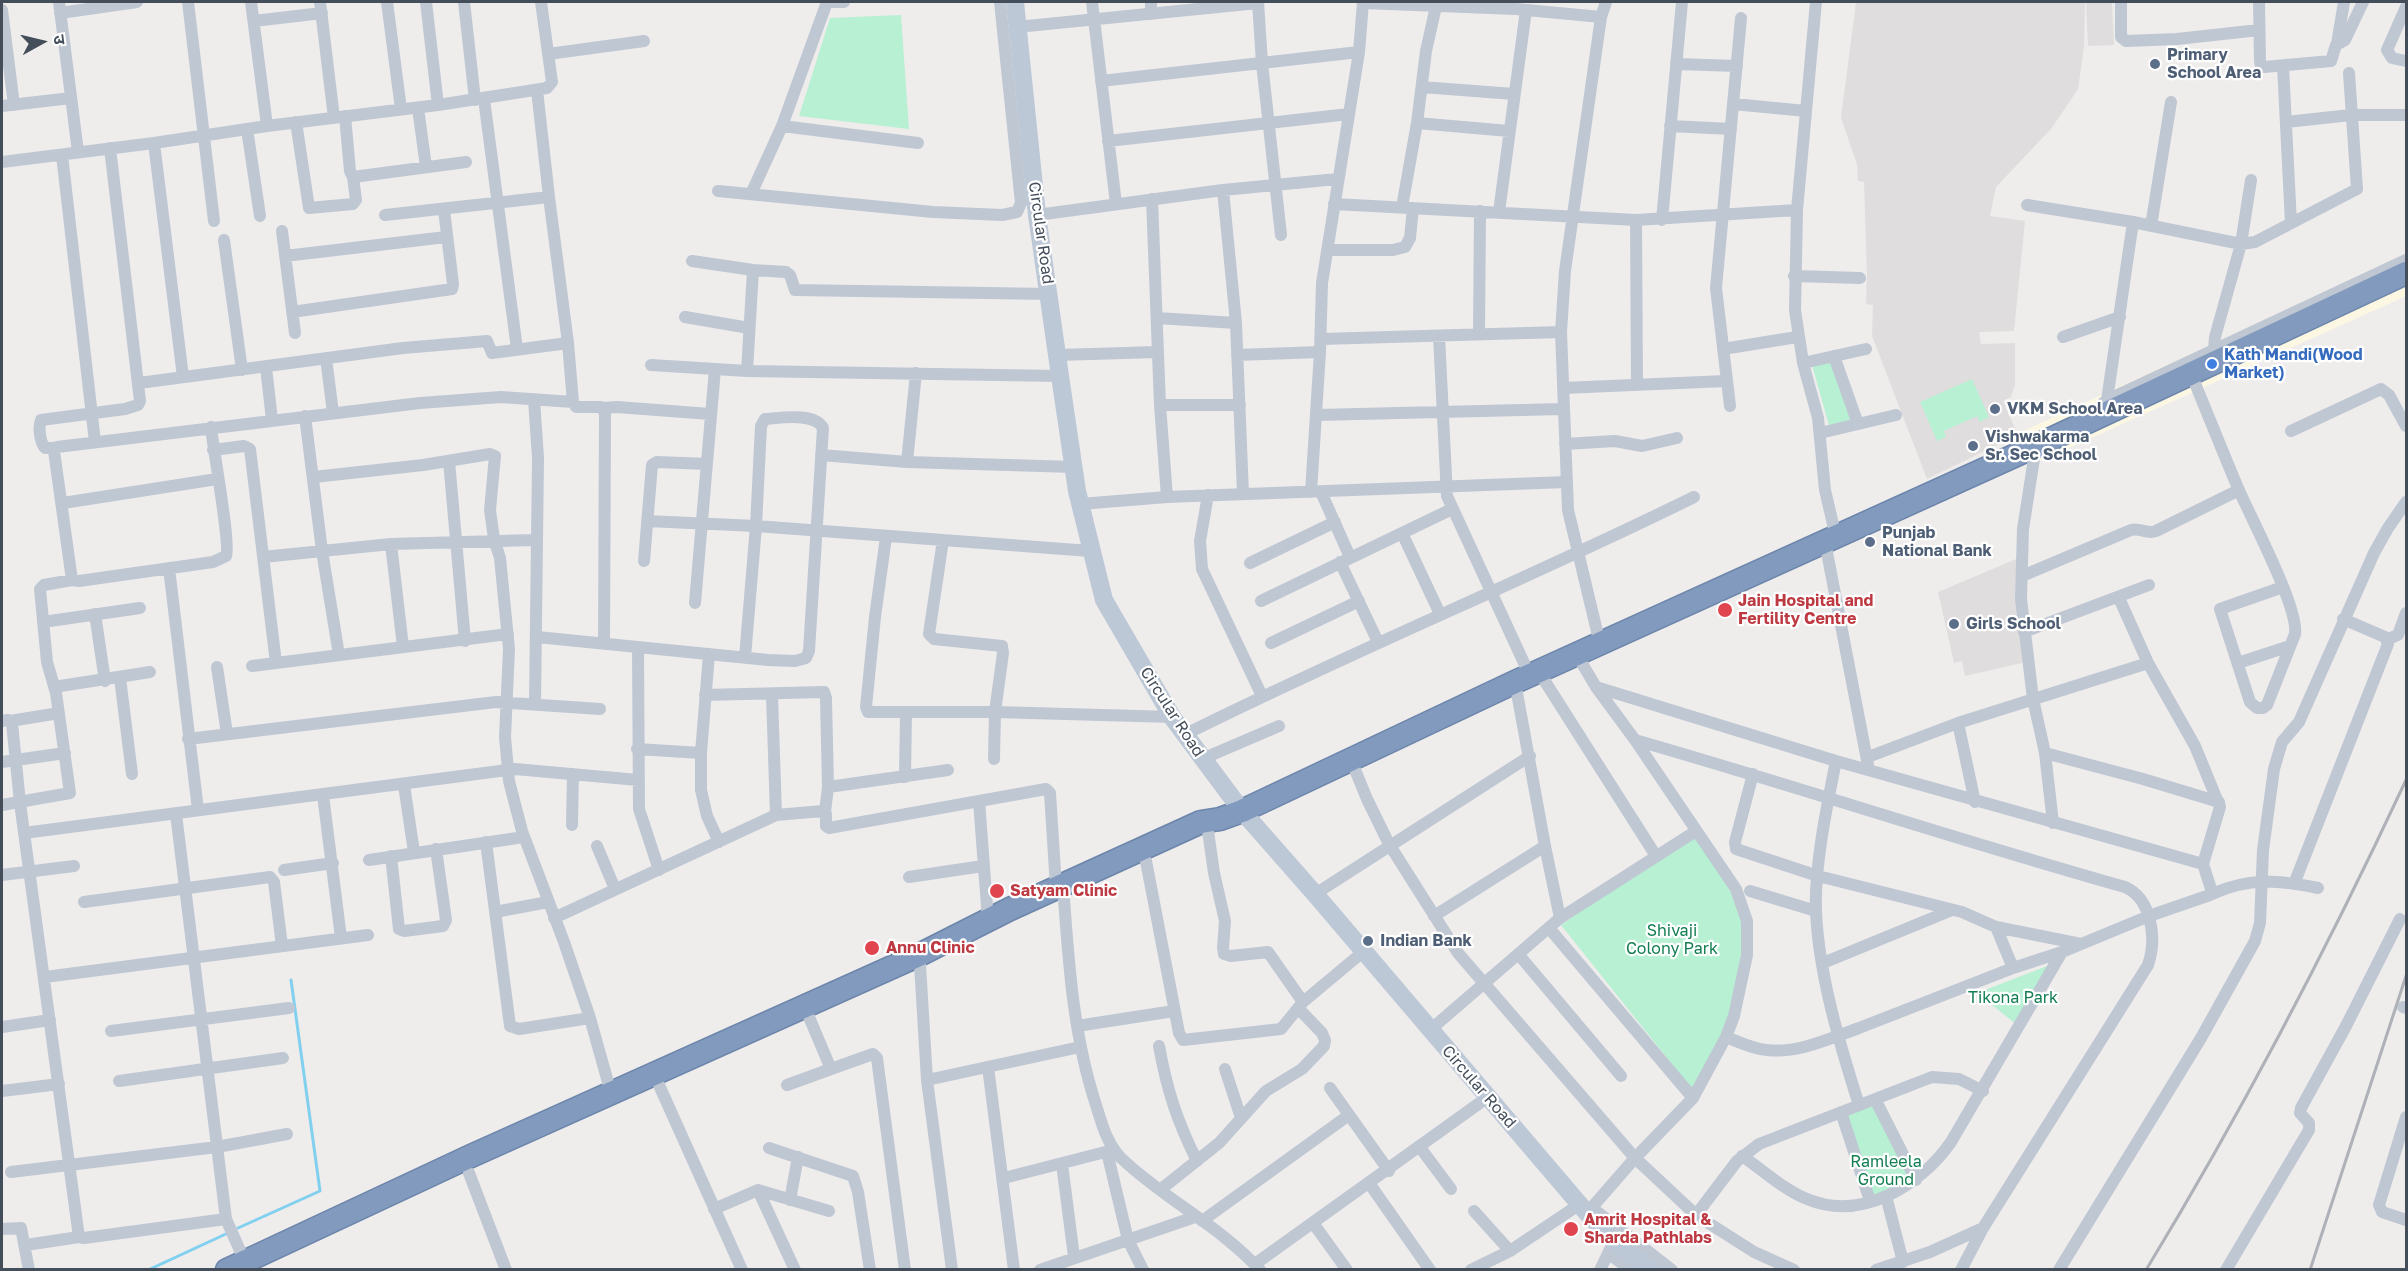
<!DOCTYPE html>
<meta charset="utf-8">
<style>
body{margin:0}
#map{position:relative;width:2408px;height:1271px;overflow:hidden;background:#efecec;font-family:"Golos Text","Noto Sans Devanagari",sans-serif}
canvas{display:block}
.frame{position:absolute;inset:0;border:3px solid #444e5a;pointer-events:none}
.north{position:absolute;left:12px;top:12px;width:60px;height:60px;-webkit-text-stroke:4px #fff;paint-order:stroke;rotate:82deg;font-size:16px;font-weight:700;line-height:24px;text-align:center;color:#444e5a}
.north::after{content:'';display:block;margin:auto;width:21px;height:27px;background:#444e5a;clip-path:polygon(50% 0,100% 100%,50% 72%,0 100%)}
</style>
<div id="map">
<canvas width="2408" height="1271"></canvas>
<div class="frame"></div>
<div class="north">उ</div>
</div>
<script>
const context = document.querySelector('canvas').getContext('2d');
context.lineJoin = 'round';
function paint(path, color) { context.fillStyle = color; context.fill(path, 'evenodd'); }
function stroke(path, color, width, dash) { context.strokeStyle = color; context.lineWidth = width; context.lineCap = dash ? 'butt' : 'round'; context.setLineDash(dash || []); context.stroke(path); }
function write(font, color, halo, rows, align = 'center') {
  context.font = font + ' "Golos Text",sans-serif'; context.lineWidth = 4.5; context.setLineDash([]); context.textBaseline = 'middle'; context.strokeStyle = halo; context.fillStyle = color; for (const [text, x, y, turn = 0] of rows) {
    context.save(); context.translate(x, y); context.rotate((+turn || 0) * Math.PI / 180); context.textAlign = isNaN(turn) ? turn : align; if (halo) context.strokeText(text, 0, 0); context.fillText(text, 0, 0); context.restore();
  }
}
const commercial = new Path2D(`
 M2406,255V296L2034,464L2021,432Z`);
const education = new Path2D(`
 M1856,2H2085L2084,47L2078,89L2051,129L1996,187L1990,216L2025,221L2014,331L1979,332L1981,344L2015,343V384L2011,397L2003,401L2018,435L1927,479L1872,336L1873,305L1866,304L1867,277L1864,182L1858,181L1857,164L1841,118Z
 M2086,2H2112L2114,45L2088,46Z
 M2021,557L2026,662L1965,676L1962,661L1954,663L1938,592Z`);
const green = new Path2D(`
 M901,15L909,129L799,116L830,18Z
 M1835,361L1857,420L1830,429L1812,365Z
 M1972,379L1989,417L1980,422L1977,416L1944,431L1946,437L1937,441L1920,402Z
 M1696,831L1747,921L1727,1032L1699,1098L1561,925Z
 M2055,963L2017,1025L1977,993Z
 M1874,1102L1914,1180L1873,1197L1845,1113Z`);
const stream = new Path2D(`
 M238,1228L320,1191L291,980
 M148,1270L228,1233`);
const street = new Path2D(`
 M59,2L78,152
 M188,2L214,221
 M251,2L267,126
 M320,2L334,118
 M387,2L401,109
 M426,2L438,105
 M464,2L475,100
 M827,2H844
 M1092,2L1116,204
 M1151,2V14
 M1258,2L1262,63L1281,235
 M1816,2L1797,210L1795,310L1803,363L1818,418L1825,490L1836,537
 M2121,2V37L2126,41L2177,39L2259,30
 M2259,2L2260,61L2261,66L2264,67L2331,61L2336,45L2345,40L2363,2
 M1363,3L1516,9L1601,17
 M2406,7L2387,50L2392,58L2406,61
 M2,10L14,105
 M60,13L137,2
 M254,21L322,13
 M1017,27L1258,3
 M2337,44L2344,2
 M548,54L644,41
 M1676,64L1737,66
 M2283,66L2291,223
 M1101,81L1359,52
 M1422,87L1514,94
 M537,90L549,197
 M484,99L517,349
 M1733,104L1806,111
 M2,106L71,98
 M418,108L426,167
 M345,116L350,171L353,177L466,162
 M296,122L309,208L353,204L356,200L353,177
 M2286,122L2351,115H2406
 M1417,123L1509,131
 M782,126L918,143
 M1670,126L1731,129
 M247,129L260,216
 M1108,141L1349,114
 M154,143L183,377
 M62,155L95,442
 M2,162L154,143L267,126L438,105L547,88L552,82L541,2
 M1223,190L1236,323L1243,494
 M718,191L933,212L1002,215L1017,212L1021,203L1000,2
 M751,194L782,126L827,2
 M1152,199L1160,405L1167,497
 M1334,204L1636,220L1797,210
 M2027,205L2133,222L2241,244L2255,242L2357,189L2349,73
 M1402,207L1417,123L1426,51L1437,2
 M1499,212L1526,10
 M385,215L549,197L568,343L573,402L576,407H601L605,413L604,643
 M1037,215L1223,190L1337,179
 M1636,220L1637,385
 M1662,220L1682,2
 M2151,226L2171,102
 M282,231L295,333
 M224,240L242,370
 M1327,250H1393L1405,247L1410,238L1413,208
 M285,256L446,237
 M692,261L753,270L786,272L790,275L795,290L1050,294
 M1794,276L1860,278
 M292,312L452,289L453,284L444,210
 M685,317L749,328
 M1157,318L1236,323
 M1479,333L1480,211
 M1439,336L1447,496L1530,676
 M2063,337L2120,317
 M1321,339L1561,332
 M1723,349L1797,337
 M2214,350L2215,337L2241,244L2251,180
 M1057,355L1158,352
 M1237,355L1320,352
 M1834,356L1858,424
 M326,358L333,413
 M1803,363L1866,349
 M651,365L747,371L1060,376
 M266,367L272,420
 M747,371L753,270
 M2194,381C2209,417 2223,453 2238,488C2250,516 2299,608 2295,634L2267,705L2263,708H2257L2250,702L2220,609L2283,587
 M139,383L403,348L487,341L492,353L568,343
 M1563,388L1726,381
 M534,400L538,458L535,704
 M2107,400L2406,260
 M2103,403L2107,400L2133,222
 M1160,405H1240
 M1730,406L1716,288L1741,18
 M603,408L617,407L710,414
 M1317,415L1563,409
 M305,416L322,551L339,655
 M211,427C213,448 231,546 226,556L213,562L79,581L72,580L54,451L57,447L420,403L501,397L573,402
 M2291,431L2381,389L2389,395L2406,426
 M1820,433L1896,415
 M1565,444L1615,441L1642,446L1677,438
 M2036,446L2023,529L2021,599L2033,699L2045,753L2053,823
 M55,448H45C40,442 38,428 41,420L125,409L138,405L140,401L110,148
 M213,450L244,446L250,449L276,663
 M821,455L907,462L1074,467
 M449,461L465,641
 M907,462L916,373
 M314,477L423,465L490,454L495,456L490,510L494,539L500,558L509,649L505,737L509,781L522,831L564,942L590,1018L611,1093
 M1311,492L1320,352L1322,283L1359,52L1363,2
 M1321,492L1350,557
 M1208,495L1200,541L1202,569L1262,696
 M63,503L217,479
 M1080,504L1167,497L1566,482
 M647,521L756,526L1090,551
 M1402,533L1440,614
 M886,537L875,617L866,707L868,712H995L1172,717
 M943,540L929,634L934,639L1002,646L1003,653L995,712L994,759
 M1825,542L1868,765
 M391,544L403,647
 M263,557L391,544L535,540
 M644,561L652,465L657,462L707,464
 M1340,562L1378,642
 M1250,563L1335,522
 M169,568L198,810
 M2022,576L2131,530C2141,527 2146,535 2156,531L2239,490
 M2119,598L2148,663L2195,746L2220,807L2203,864
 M1261,601L1452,509
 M695,603L715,369
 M95,614L105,681
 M43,622L140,608
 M2024,632L2149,585
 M537,637L768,660L795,661L806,658L809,651L823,428C815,412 780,418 765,419L761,426L756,526L745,657
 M2388,639L2398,635L2406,613
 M1271,643L1359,601
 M1600,644L1568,510L1561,332L1565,271L1601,17L1606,2
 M638,648L639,809L659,870
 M709,654L701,753V790L707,816L719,842
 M1577,655L1596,687L1635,740L1736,889L1747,921V955L1734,1016L1726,1037L1693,1098L1635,1158L1587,1213
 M2238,663L2290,646
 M252,666L508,634
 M217,667L227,734
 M1539,672L1656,856
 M120,678L132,774
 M1515,682L1545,846L1560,918
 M54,687L150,672
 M1596,687L1836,761
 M705,695L824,692L826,698L828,787L825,812
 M772,695L776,815
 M2,721L8,720L12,723L20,803L79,1237L84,1238L226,1219
 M10,721L59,713
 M1958,723L1975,802
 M1184,735C1352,651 1526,580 1694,497
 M188,739L496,702L600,709
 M1635,740C1799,787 1961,841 2125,887C2152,899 2157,939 2148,965L1983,1228L1961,1270
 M637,749L701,753
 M2045,753L2143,779L2219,802
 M1868,757L1958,723L2148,663
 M1202,759L1279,726
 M1351,760L1367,799L1389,844L1458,953L1635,1158L1696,1215L1754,1252L1794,1270
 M2,762L65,753
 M1753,774L1735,842L1736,849L1818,876L1962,912L1996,927L2081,944
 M905,777L906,712
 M404,785L414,852
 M828,787L948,770
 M323,795L341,938
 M979,801L988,920
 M2,805L70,793L56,693L47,662L40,589L44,585L72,580
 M176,814L226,1219L246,1264
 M572,825L573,774
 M1208,831L1214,873L1225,921L1223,948L1224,954L1231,956L1268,952L1303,1002
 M24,833L515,769L638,780
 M486,842L510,1026L519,1029L590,1018
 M597,846L615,889
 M391,856L399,929L404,931L443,926L446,920L436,849
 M369,860L524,837
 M1146,861L1179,1033L1183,1040L1281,1029L1303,1002L1364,951
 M284,870L333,863
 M2,875L74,866
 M909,877L983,866
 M2294,884L2388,644L2385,637L2343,619
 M1750,891L1816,911
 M1315,894L1530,756
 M2212,894C2250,877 2278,880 2318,888
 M1064,899C1069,969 1074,1038 1096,1105C1102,1124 1107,1144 1121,1158C1164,1199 1220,1226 1260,1270
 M84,902L270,877L274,882L282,946
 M495,912L548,902
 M1434,916L1545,846
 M554,918L776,815L823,811L826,814V826L829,828L1046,789L1050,793L1056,887
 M1996,927L2013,968
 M1549,928L1693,1098
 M1519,955L1621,1076
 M917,956L920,965L927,1080L952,1270
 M1823,963L1952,910
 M45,977L368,935
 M2403,1007L2406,1008
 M809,1017L831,1069L873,1054L877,1058L905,1270
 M1077,1026L1174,1011
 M2,1027L50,1020
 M1430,1030L1560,918L1696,831
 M111,1031L289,1008
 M1726,1037C1739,1042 1753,1049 1767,1050C1797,1054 1831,1038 1859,1028L2013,968L2062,952L2149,916L2210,895L2212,892L2203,864L1836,761C1827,805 1814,868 1816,912C1819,976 1840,1045 1859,1105
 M1159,1046C1167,1090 1177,1121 1197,1161
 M988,1067L1014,1270
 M1225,1069L1241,1118
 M927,1080L1080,1047
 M119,1081L283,1058
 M659,1085L742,1270
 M787,1085L831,1069
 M1330,1088L1389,1171
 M2,1091L59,1084
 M1875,1099L1916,1180
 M1841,1112L1870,1201
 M2406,1117L2379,1205L2382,1212L2406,1220
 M1419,1146L1451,1189
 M769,1148L853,1176L858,1192L870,1270
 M1107,1152L1128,1240L1143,1270
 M1742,1156C1763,1170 1784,1190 1807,1199C1862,1222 1921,1185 1951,1142L2062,952
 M1062,1164L1074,1257
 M11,1172L217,1147L287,1134
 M469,1173L506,1270
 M1004,1178L1113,1150
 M1369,1183L1430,1270
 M758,1190L795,1270
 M1160,1190L1219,1143L1266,1091L1302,1069L1324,1046L1325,1040L1322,1033L1298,1008
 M1886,1196L1903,1262
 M790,1200L798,1157
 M1591,1207L1672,1270
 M714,1209L758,1190L829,1211
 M1474,1211L1510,1251
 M1696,1215L1737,1161L1759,1144L1932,1077L1959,1079L1983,1091
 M1202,1221L1349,1115
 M1313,1223L1347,1270
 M2,1229L21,1228L29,1270
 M26,1245L79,1237
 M1613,1257L1631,1270
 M1255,1264L1488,1097
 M1040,1270L1195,1217
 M1471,1270L1510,1251L1580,1204
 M1600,1270L1614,1241
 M1876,1270L1930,1252L1983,1228
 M2059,1270L2201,1038L2255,941L2260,923L2263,850L2274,769L2282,742L2299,722L2374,553L2388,528L2406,502
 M2226,1270L2309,1130V1123L2300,1113L2301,1108L2346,1026L2400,919`);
const secondary = new Path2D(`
 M1015,2L1037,215L1060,376L1077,491L1104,600L1172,717L1242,811L1315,894L1587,1213L1619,1246L1651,1270`);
const highway = new Path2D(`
 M227,1270L471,1156L917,956L1010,909L1201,822L1220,819L1242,811L1515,682L2036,446L2406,273`);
const rail = new Path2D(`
 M2146,1270C2242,1112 2328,947 2406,780
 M2310,1270L2406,976`);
const markers = [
 [2155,64,6,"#5c6f8a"],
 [2212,364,6,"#3f7fe0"],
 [1995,409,6,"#5c6f8a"],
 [1973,446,6,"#5c6f8a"],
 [1870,542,6,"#5c6f8a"],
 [1725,610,8,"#e0444e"],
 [1954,624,6,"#5c6f8a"],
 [997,891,8,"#e0444e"],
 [1368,941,6,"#5c6f8a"],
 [872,948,8,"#e0444e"],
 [1571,1229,8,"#e0444e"]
];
const serviceNames = [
 ["Primary",2167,55],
 ["School Area",2167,73],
 ["VKM School Area",2007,409],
 ["Vishwakarma",1985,437],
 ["Sr. Sec School",1985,455],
 ["Punjab",1882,533],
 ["National Bank",1882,551],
 ["Girls School",1966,624],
 ["Indian Bank",1380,941]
];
const streetNames = [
 ["Circular Road",1041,233,82],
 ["Circular Road",1172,712,57],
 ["Circular Road",1479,1087,49]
];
const shopNames = [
 ["Kath Mandi(Wood",2224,355],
 ["Market)",2224,373]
];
const healthNames = [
 ["Jain Hospital and",1738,601],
 ["Fertility Centre",1738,619],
 ["Satyam Clinic",1010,891],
 ["Annu Clinic",886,948],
 ["Amrit Hospital &",1584,1220],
 ["Sharda Pathlabs",1584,1238]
];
const parkNames = [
 ["Shivaji",1672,931],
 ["Colony Park",1672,949],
 ["Tikona Park",2013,998],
 ["Ramleela",1886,1162],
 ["Ground",1886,1180]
];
paint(commercial, '#fcf7e3');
paint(education, '#e0ddde');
paint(green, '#b7f0d2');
stroke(stream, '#82d0ef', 3);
stroke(highway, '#6c85aa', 25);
stroke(street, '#bfc7d3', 12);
stroke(secondary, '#bdc8d7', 18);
stroke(highway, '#819abe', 22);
stroke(rail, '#aeb1b7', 3);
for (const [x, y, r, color] of markers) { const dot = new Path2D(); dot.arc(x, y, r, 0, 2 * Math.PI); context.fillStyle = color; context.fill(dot); stroke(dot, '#fff', 2); }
write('bold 16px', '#4e5e75', '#fff', serviceNames, 'left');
write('16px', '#444e5a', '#fff', streetNames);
write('bold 16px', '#366cbe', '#fff', shopNames, 'left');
write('bold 16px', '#be3a42', '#fff', healthNames, 'left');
write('16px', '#127e51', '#fff', parkNames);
</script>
